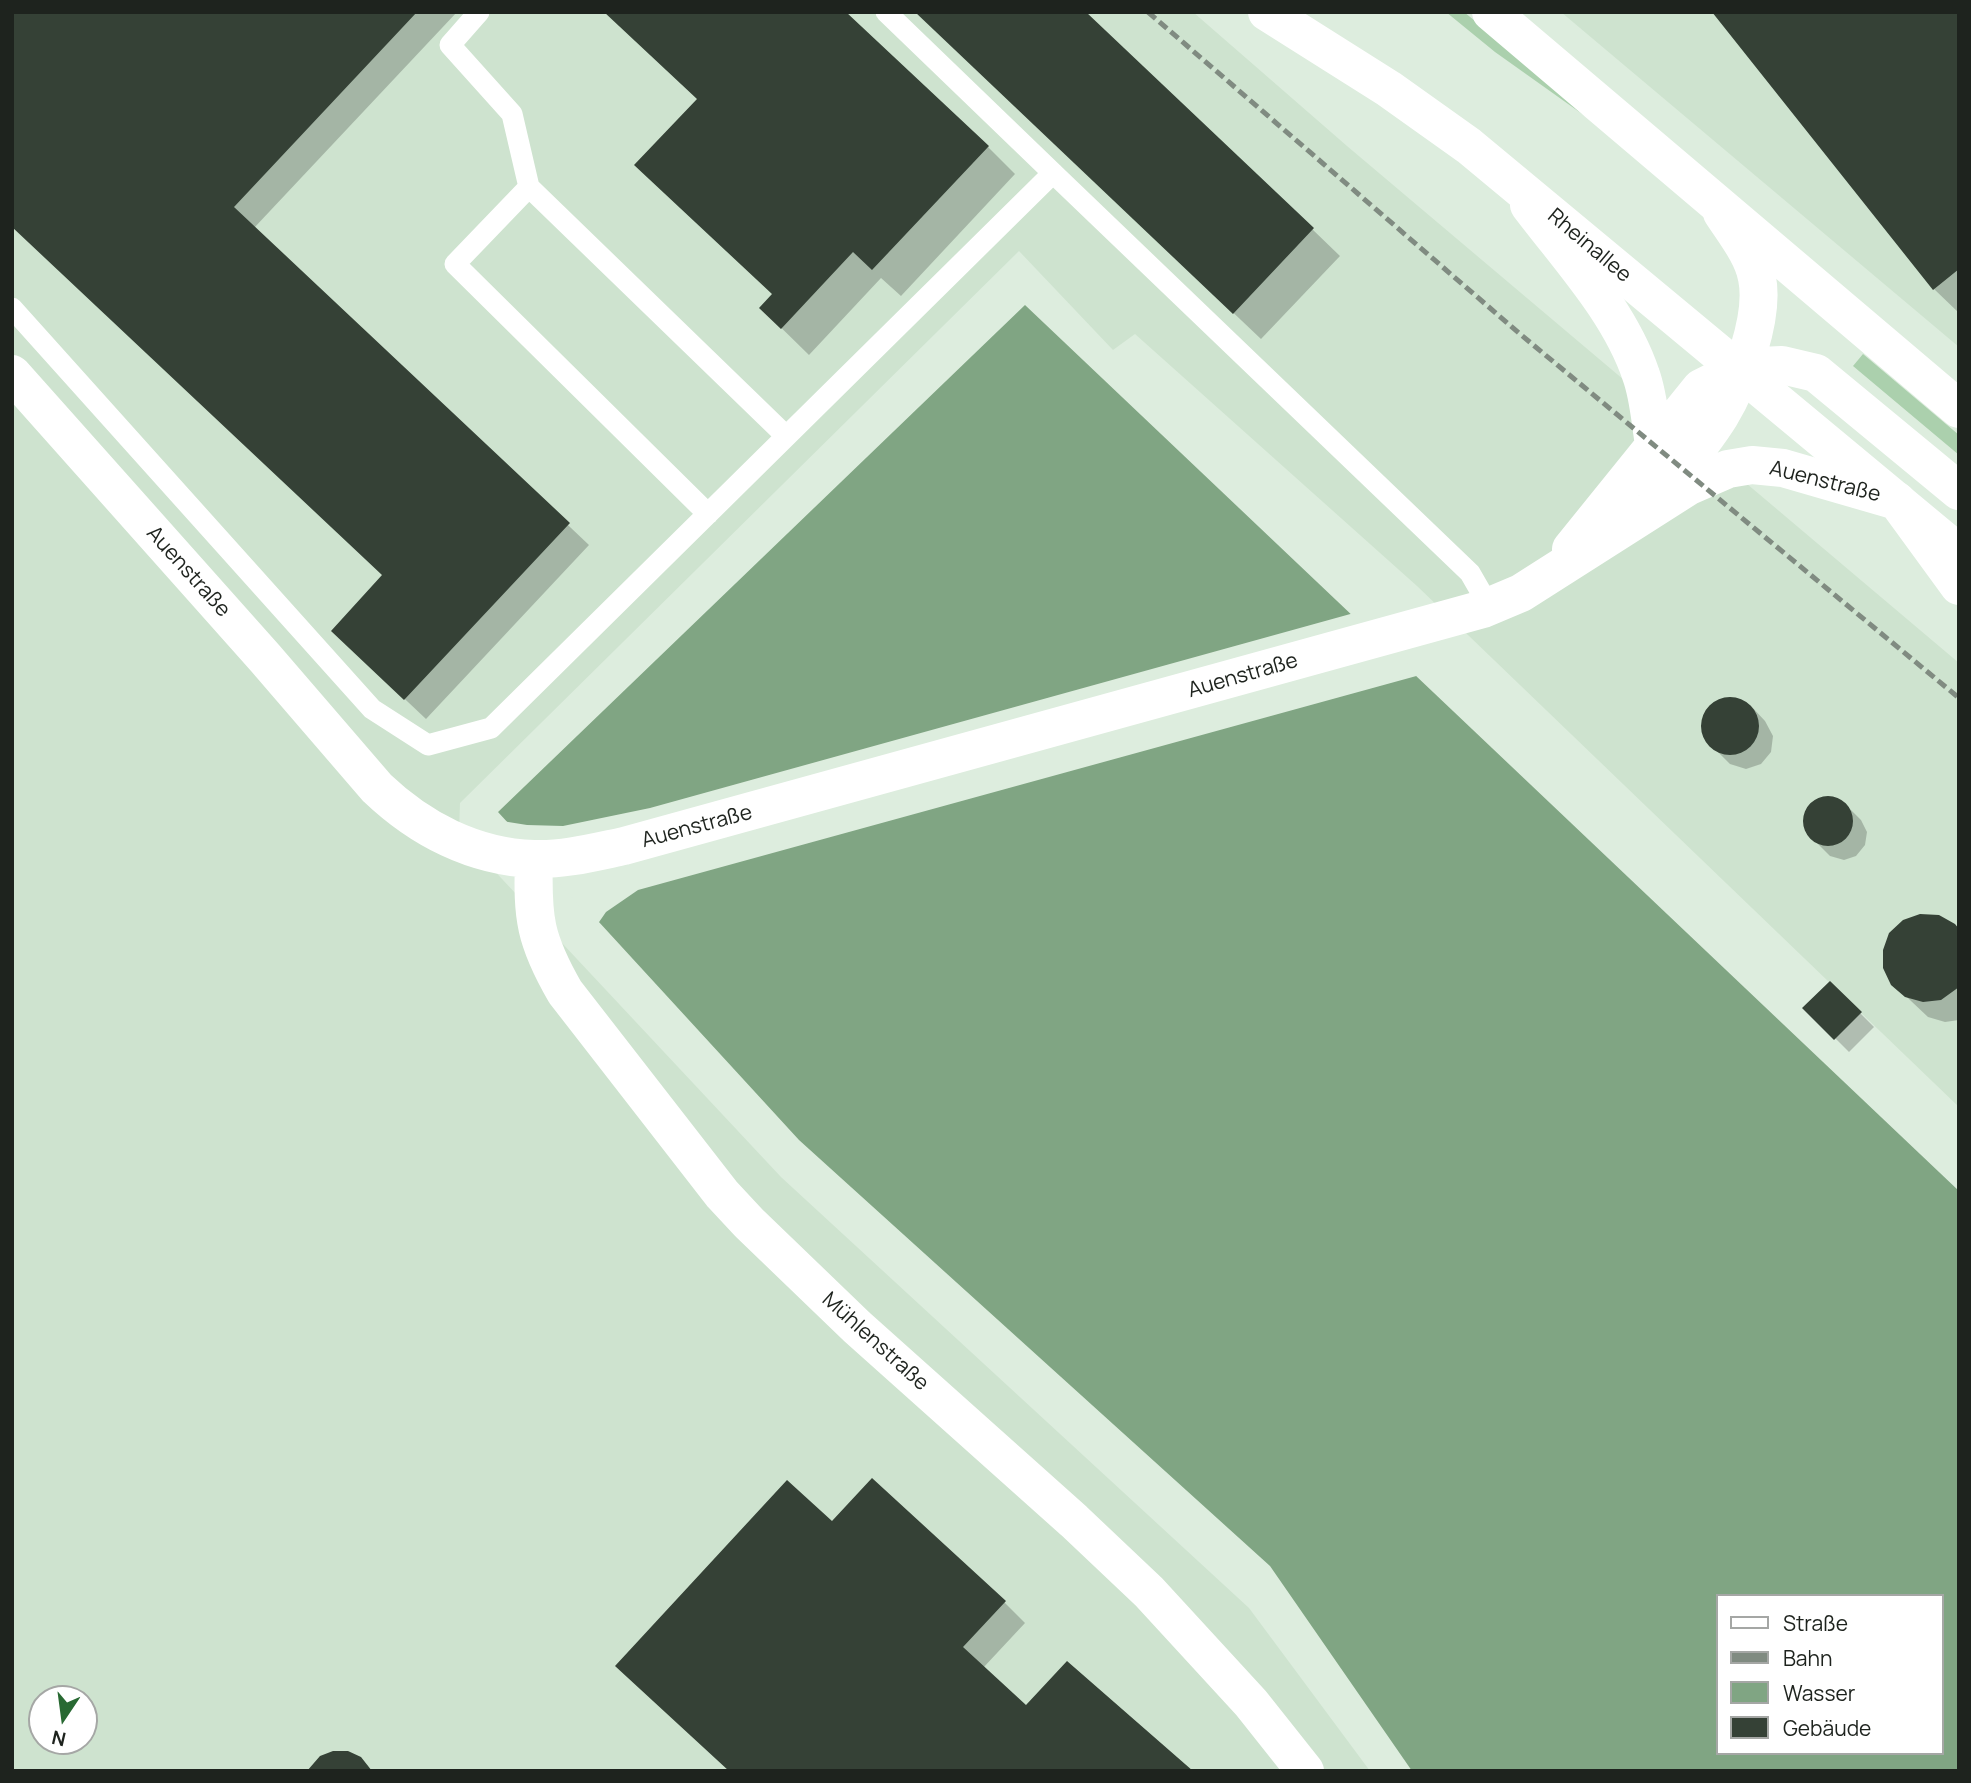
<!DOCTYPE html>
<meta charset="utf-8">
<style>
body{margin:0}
#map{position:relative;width:1971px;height:1783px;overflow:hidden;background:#ddedde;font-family:Manrope,sans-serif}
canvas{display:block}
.frame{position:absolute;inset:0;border:14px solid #1e231e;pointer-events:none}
.legend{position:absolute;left:1716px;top:1594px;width:228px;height:161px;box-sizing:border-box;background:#fff;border:2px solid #a5a7a5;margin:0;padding:9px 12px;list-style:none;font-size:21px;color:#1e231e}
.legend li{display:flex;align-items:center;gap:14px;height:35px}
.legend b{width:35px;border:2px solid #a5a7a5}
.north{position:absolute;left:28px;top:1685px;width:70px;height:70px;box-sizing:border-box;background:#fff;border:2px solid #a5a7a5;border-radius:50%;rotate:193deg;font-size:19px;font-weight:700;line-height:28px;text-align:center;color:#1e231e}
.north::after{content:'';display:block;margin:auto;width:24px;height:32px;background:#286932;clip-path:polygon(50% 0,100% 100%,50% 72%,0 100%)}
</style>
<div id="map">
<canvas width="1971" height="1783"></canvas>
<div class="frame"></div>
<ul class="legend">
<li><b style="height:9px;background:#fff"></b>Straße</li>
<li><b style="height:9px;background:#808b81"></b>Bahn</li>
<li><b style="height:19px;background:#80a583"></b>Wasser</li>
<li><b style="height:19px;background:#354136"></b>Gebäude</li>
</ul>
<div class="north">N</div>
</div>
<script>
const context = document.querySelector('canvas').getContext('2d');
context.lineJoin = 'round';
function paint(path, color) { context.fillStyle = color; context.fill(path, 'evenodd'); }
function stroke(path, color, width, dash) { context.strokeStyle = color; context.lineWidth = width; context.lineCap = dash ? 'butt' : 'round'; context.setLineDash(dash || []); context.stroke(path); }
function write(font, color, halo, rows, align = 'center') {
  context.font = font + ' Manrope,sans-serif'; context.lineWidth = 7; context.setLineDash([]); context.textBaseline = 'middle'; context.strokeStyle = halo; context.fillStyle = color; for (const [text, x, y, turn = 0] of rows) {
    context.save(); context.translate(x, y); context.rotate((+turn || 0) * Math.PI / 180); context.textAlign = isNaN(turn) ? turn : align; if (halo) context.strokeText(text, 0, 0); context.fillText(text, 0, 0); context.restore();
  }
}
const built = new Path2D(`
 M12,12H1193L1347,146L1959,663V1107L1417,586L1135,334L1113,350L1019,251L460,803L459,833L781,1177L1249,1608L1370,1771H12ZM42,1699H84V1741H42Z
 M1561,12H1959V347Z`);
const green = new Path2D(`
 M1446,12H1464L1588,113L1585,116L1495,52Z
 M1863,354L1959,435V455L1853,366Z`);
const water = new Path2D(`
 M1025,305L1959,1191V1771H1412L1270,1566L799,1140L498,812ZM1717,1596H1941V1753H1717Z`);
const pier = new Path2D(`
 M1354,613L1420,675L638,890L606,912L597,925L502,821L527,825L563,826L650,808Z`);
const shadow = new Path2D(`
 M12,12H457L254,228L589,545L426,719L354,651L384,576Z
 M1959,12V313L1934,289Z
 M932,27L1312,229L1340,256L1261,339Z
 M988,147L1015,174L901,296L881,278L809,355L761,308Z
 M1737,698L1751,706L1765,721L1773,736L1771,752L1761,764L1746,769L1730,764L1716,750L1705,738L1702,723L1708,708L1721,699Z
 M1821,798H1834L1846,805L1861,820L1867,832L1865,845L1856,856L1844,860L1830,856L1806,832L1804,819L1809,806Z
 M1959,930V1020L1945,1022L1928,1017L1893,984Z
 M1830,983L1874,1027L1849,1052L1805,1008Z
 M832,1523L1004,1602L1025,1623L983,1668L1026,1708L1191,1771H731Z`);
const building = new Path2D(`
 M12,12H417L234,207L570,523L404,700L331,631L382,575L12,227Z
 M604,12H846L989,146L872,270L853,252L781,329L759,308L772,294L634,165L697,99Z
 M915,12H1086L1314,228L1233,314Z
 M1712,12H1959V269L1933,290Z
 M1701 726a29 29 0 1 1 58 0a29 29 0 1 1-58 0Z
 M1803 821a25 25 0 1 1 50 0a25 25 0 1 1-50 0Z
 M1920,914L1939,915L1955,924L1959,929V987L1941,1000L1923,1002L1905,997L1891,985L1883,968V950L1889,933L1903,920Z
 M1830,981L1862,1012L1834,1040L1802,1008Z
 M872,1478L1006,1601L963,1647L1026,1705L1067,1661L1193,1771H729L615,1666L787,1480L832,1521Z
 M333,1751H348L361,1757L372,1771H307L320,1756Z`);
const lane = new Path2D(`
 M479,12L450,45L512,114L529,187L786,436
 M1053,173L1470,573L1489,606
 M529,187L455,264L708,514
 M12,308L372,709L428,745L491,728L1053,173L886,12`);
const street = new Path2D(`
 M1529,205C1569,258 1620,312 1641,375C1649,397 1650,421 1654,444
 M12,374L265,658L377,788C420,829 474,857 534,859C564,860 595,852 624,846L1483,609L1521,593L1689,486L1728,469L1752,465L1783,468L1897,501L1959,586
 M1658,497C1679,471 1702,445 1720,416C1740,383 1765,317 1757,278C1753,255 1735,233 1722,213
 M1571,549L1701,388L1721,378L1760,366L1782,365L1816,373L1959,491
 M534,859C532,918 535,940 565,992L722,1194L749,1223L857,1327L1074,1521L1149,1592L1251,1703L1305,1771`);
const secondary = new Path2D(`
 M1267,12L1389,89L1469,146L1959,553
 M1491,12L1959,409`);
const rail = new Path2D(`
 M1148,12L1520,334L1959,698`);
const streetNames = [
 ["Rheinallee",1589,246,40],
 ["Auenstraße",1825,482,14],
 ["Auenstraße",188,572,48],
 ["Auenstraße",1243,676,-16],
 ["Auenstraße",697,827,-15],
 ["Mühlenstraße",875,1342,42]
];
paint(built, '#cee3cf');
paint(green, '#abd0ad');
paint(water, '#80a583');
paint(pier, '#ddedde');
paint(shadow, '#0003');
paint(building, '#354136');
stroke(lane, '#fff', 21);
stroke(street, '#fff', 38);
stroke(secondary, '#fff', 38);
stroke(rail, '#808b81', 5, [10, 5]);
write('21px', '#1e231e', '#fff', streetNames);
</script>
